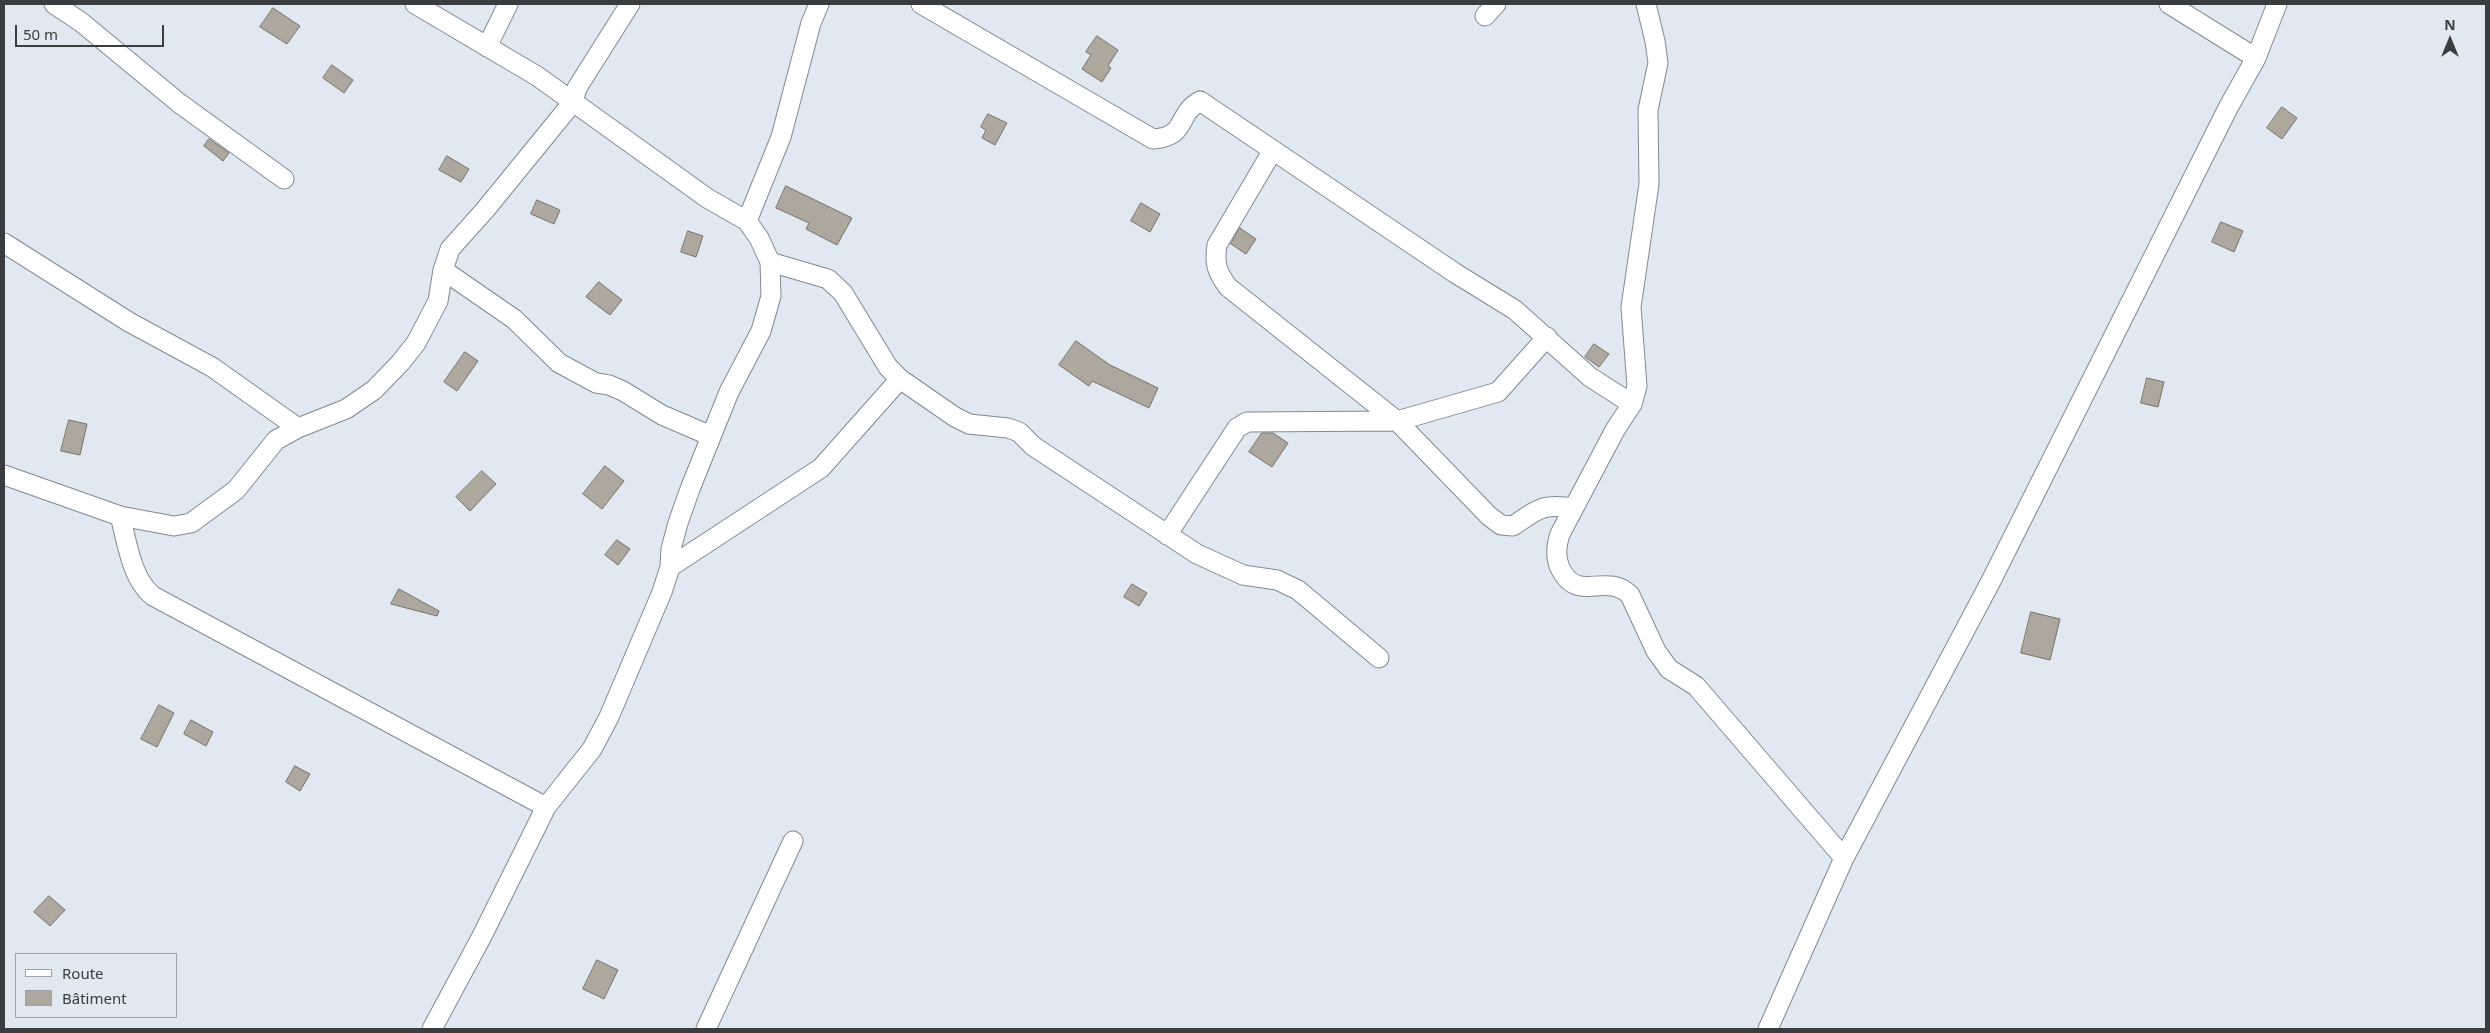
<!DOCTYPE html>
<meta charset="utf-8">
<style>
body{margin:0}
#map{position:relative;width:2490px;height:1033px;overflow:hidden;background:#e0e8f1;font-family:"Noto Sans",sans-serif}
canvas{display:block}
.frame{position:absolute;inset:0;border:5px solid #3a3d40;pointer-events:none}
.legend{position:absolute;left:15px;top:953px;width:162px;height:65px;box-sizing:border-box;background:#e0e8f1;border:1px solid #9ea4aa;margin:0;padding:6px 9px;list-style:none;font-size:15px;color:#3a3d40}
.legend li{display:flex;align-items:center;gap:10px;height:25px}
.legend b{width:25px;border:1px solid #9ea4aa}
.north{position:absolute;left:2425px;top:15px;width:50px;height:50px;-webkit-text-stroke:4px #e0e8f1;paint-order:stroke;rotate:0deg;font-size:14px;font-weight:700;line-height:20px;text-align:center;color:#3a3d40}
.north::after{content:'';display:block;margin:auto;width:18px;height:22px;background:#3a3d40;clip-path:polygon(50% 0,100% 100%,50% 72%,0 100%)}
.scale{position:absolute;left:15px;top:25px;width:149px;height:22px;box-sizing:border-box;border:2px solid #3a3d40;border-top:0;padding-left:6px;font-size:15px;line-height:18px;white-space:nowrap;color:#3a3d40;-webkit-text-stroke:4px #e0e8f1;paint-order:stroke}
</style>
<div id="map">
<canvas width="2490" height="1033"></canvas>
<div class="frame"></div>
<ul class="legend">
<li><b style="height:6px;background:#fff"></b>Route</li>
<li><b style="height:14px;background:#ada79e"></b>Bâtiment</li>
</ul>
<div class="north">N</div>
<div class="scale">50 m</div>
</div>
<script>
const context = document.querySelector('canvas').getContext('2d');
context.lineJoin = 'round';
function paint(path, color) { context.fillStyle = color; context.fill(path, 'evenodd'); }
function stroke(path, color, width, dash) { context.strokeStyle = color; context.lineWidth = width; context.lineCap = dash ? 'butt' : 'round'; context.setLineDash(dash || []); context.stroke(path); }
const building = new Path2D(`
 M273,8L300,26L287,44L260,27Z
 M1097,36L1118,50L1108,66L1111,68L1102,82L1082,69L1091,55L1086,52Z
 M332,65L353,80L344,93L323,78Z
 M2282,107L2297,118L2282,139L2267,128Z
 M988,114L1007,123L995,145L982,138L986,130L981,127Z
 M209,139L229,153L223,161L204,146Z
 M447,156L469,169L461,182L439,170Z
 M786,186L852,218L837,245L806,229L809,223L776,208Z
 M537,200L560,210L554,224L531,214Z
 M1141,203L1160,214L1150,232L1131,221Z
 M2221,222L2243,231L2234,252L2212,242Z
 M1240,228L1256,239L1246,254L1231,244Z
 M688,231L703,236L696,257L681,252Z
 M599,282L622,300L610,315L586,297Z
 M1076,341L1110,365L1158,388L1149,408L1092,381L1089,386L1059,365Z
 M1594,344L1609,354L1599,367L1585,357Z
 M465,352L478,361L457,391L444,382Z
 M2147,378L2164,382L2158,407L2141,403Z
 M69,420L87,424L80,455L61,451Z
 M1262,433H1273L1288,443L1272,467L1249,452Z
 M605,466L624,481L602,509L583,494Z
 M482,471L496,484L470,511L456,497Z
 M617,540L630,549L618,565L605,555Z
 M1132,584L1147,593L1139,606L1124,597Z
 M399,589L439,611L437,616L391,604Z
 M2031,612L2060,619L2050,660L2021,653Z
 M159,705L174,713L157,747L141,739Z
 M191,720L213,732L206,746L184,734Z
 M295,766L310,774L300,791L286,782Z
 M49,896L65,910L50,926L34,912Z
 M597,960L618,970L604,999L583,989Z`);
const minor = new Path2D(`
 M54,4L81,22L179,103L284,179
 M415,4L537,76L707,198L747,221
 M921,4L1153,139C1188,137 1176,114 1200,101L1455,273L1515,310L1590,377L1632,404
 M1646,4L1655,41L1658,63L1648,110L1649,184L1631,307L1637,386L1632,404L1615,430L1560,534C1556,546 1555,557 1560,568C1578,605 1605,571 1630,595L1656,651L1669,669L1696,686L1844,858
 M2169,4L2256,58
 M1485,16L1496,4
 M487,47L508,4
 M1273,150L1217,245C1214,264 1217,272 1228,287L1397,421L1489,516L1501,525L1513,526C1538,509 1542,503 1574,508
 M4,243L129,322L212,367L298,428
 M770,262L828,279L843,293L888,367L900,379L955,417L969,424L1008,428L1019,432L1033,446L1197,554L1243,575L1277,580L1298,590L1379,658
 M443,270L514,319L559,363L596,383L609,385L623,391L662,415L711,436
 M4,475L120,516L174,526L191,523L236,490L276,440L298,428L346,409L374,390L401,362L416,343L438,301L443,270L450,249L485,210L573,102L577,88L630,4
 M120,516C127,541 131,579 153,596L546,807
 M1167,535L1237,428L1247,422L1397,421L1498,392L1547,337
 M670,567L821,468L900,379
 M432,1029L482,936L546,807L592,749L609,717L662,592L670,567L671,549L678,523L690,489L729,392L761,331L771,296L770,262L759,238L747,221L781,137L811,23L819,4
 M706,1029L793,841
 M1768,1029L1844,858L1991,581L2228,108L2256,58L2277,4`);
paint(building, '#ada79e');
stroke(building, '#78726a', 1);
stroke(minor, '#828992', 21);
stroke(minor, '#fff', 19);
</script>
